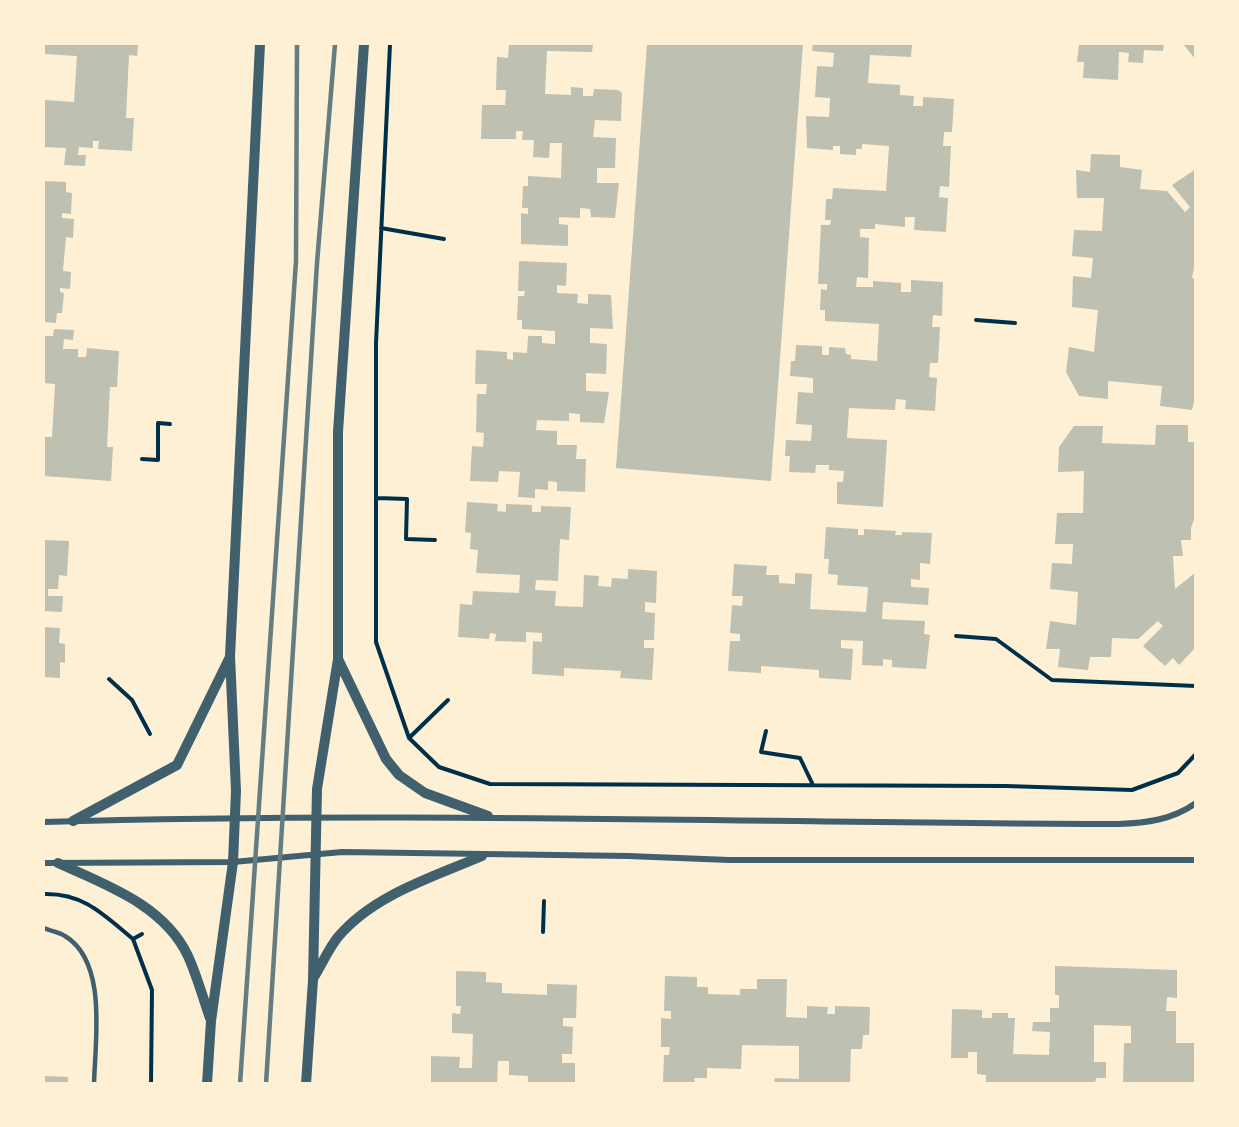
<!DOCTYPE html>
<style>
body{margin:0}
#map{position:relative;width:1239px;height:1127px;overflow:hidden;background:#fdf0d5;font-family:"Open Sans",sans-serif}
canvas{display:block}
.frame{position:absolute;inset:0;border:45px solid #fdf0d5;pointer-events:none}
</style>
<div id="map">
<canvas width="1239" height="1127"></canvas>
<div class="frame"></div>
</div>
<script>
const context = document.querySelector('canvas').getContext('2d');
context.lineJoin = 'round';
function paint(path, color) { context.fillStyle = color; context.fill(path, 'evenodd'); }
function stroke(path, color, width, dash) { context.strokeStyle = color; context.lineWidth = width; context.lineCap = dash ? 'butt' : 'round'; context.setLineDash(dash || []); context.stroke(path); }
const building = new Path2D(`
 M44,44H138L137,56L129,55L126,118H134L132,151L98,149L99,141H93V148L79,147L78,155H86L85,166L64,165L66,148L44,147V100L74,102L77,56L44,54Z
 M509,44H593L592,52L547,51L545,94L571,95V87L583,88V96H593L594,89L618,90L622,93L621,121L595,120L593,137L616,138L615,168H597V183H619L615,218L591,217L590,209L580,208V218L559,217V224L568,225V246L521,244V213L528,214V208H522L523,186H528V176L561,178L562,143H550L549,158L533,157L534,140H522L523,131H516V139H481L482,105H505L506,90H496L497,57L508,58Z
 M647,44H803L771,481L616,468Z
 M813,44H912L911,57L870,55L868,83L900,85V95L914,96L913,106H923V97L954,99L952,132H944L943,146H951L949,187L940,186L939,197L948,198L946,232L914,230L915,217H905V227L875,224V229H860V237L869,238L868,278L857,277L856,287H873V281L901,283V292H911V280L943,282L942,316L933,315L932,327H940L938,363H930L929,377L937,378L935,411L905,409L906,400L896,399L895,410L849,408L847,438L887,440L883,507L837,504V482H843L844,471L829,470V465H816L815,473L789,472L790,456H785L786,440L811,441L812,425L796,424L798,392L813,393V378L790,376L791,361H795L796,345L822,346V355H829V347L845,348L846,354L851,355V359L877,361L879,324L825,321V310H820L821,289L827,290V284H818L821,225H830L831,220H825L826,199H832L833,188L886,191L889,146L862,144V149H856V155L840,154V146H833V150L807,148L806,116L829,117L830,98L815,97L817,66L833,67L834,53L812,51Z
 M1079,44H1164L1163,51L1144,50L1143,63L1128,62L1129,53L1119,52L1118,80L1083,78L1084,62H1077Z
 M1183,44H1196V60Z
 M1091,154L1120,155V167L1142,170L1140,189L1167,191L1185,212L1190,207L1172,185L1196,169V258L1192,278L1196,279V394L1192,410L1160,406L1162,386L1108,381V399L1079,396L1066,372L1069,347L1094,352L1098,310L1072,307L1073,276L1091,278L1093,258L1072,256L1074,230L1102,231L1104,198H1077L1076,170L1090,172Z
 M44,181L66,182V192L72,193L71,214L62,213V218L74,219L73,238L66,237L63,271L71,272L70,289L60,288V292L64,293L62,313H57L56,323L44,322Z
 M519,261L567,263L566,286L557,285V293L578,294L577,303L588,304V294L611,295L613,329L590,328V343L607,344L606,374L586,373V391L609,392L604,423L580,422V414L569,413V421L537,420L536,430L557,431V445H577L576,459H586L585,492L557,491V482L548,481V490L535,489V498L518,497L520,472L499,471L498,482L470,481L472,446L483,447L484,433L476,432L477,394H486L487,384H475L476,350L507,352V359L513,360V352L527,353L528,336H542V343L555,344V331L522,329V320H517L518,296H524L525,291H518Z
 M54,329L74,330L73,340L64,339L63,349H78V357H86L87,348L119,351L117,387H110L107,447H113L111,481L44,476V437H52L55,384L44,383V336H53Z
 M1156,425H1188V442H1195L1196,444V514L1191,528V540H1181L1183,556H1173L1175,589L1196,572V647L1179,665L1173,658L1165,666L1143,646L1163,626L1158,621L1138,639L1112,638L1111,657H1090L1088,670L1058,667L1060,649H1046L1050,621L1076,625L1078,592L1050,589L1052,563L1072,564L1073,544H1055L1057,513H1083L1084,471L1058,472L1059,447L1074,426H1103L1102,443L1155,445Z
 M467,502L498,504L497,511L506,512V504L532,505V512H541V506L571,507L569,540L560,539L558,581L536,580L535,590L556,591L555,606L583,607L584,575L599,576L598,586L611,587L612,578L628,579V569L657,571L656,603L645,602V612L655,613L654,640H644V648H654L652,680L620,678L621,671L564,668V676L532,674L533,641L542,642V633L526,632V642L495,641L496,634L490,633L489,639L458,637L460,604L472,605L473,591L519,593L520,575L476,573L478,550L470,549L471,533L465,532Z
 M826,527L858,529V535H864V529L896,531L895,535H902V532L932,533L930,564L920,563V580L911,579V587L929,588L928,605L883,602L882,619L925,621L924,634L930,635L926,669L892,667V660L883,659V666L862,665L863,641L841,640V648L853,649L851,680L819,678V670L761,666V673L728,671L730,641H740V634L730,633L732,605L742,606L743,596H732L734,564L767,566L766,575H779V583L795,584V573L812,574L810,609L866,612L868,587L837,585L838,575L828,574L829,559H824Z
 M44,540L69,541L67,576L59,575L58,589H48V596H63L62,612L44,611Z
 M44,627L60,628L59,643L65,644V663L60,662V678L44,677Z
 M1055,966L1177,970V998L1167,997L1166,1011H1176V1043H1196V1084H1123L1124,1043H1131V1026L1094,1025V1062H1106V1078H1096L1095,1084H986V1075L977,1074V1052H968V1058H951L952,1009L982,1010V1018H992V1013H1008V1018H1015L1013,1054L1049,1055L1050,1032L1032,1031L1033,1022H1050V1008H1059V995H1055Z
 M456,971L486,972V982L502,983V993L547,995V984L577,985L576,1018H563V1026L573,1027L572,1054H562V1063H575V1084L528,1082V1076L509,1075V1061H498L497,1084H431V1056L460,1057L459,1068H472L473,1034L452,1033V1013L460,1014L461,1006H456Z
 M665,976L697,977V987H708V994L740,995V989H757V979H787L786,1017L807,1018V1006L828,1007L827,1014H835V1006L870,1007L869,1035H863L862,1049H851L850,1084H774L775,1078L799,1079V1046L742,1045L741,1069L707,1068V1078H694L695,1082H663L664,1055H669L670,1047H661V1018L671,1019V1011H664Z
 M44,1076L68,1077V1084H44Z`);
const path = new Path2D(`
 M390,44L376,343V642L409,738L439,767L490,784L1006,786L1132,790L1178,773L1196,754
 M381,228L444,239
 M976,320L1015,323
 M142,459L158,460V423L170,424
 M377,498L407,499L406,539L435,540
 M956,636L996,639L1052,680L1196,686
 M109,679L132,700L150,734
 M766,731L761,752L800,758L813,785
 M409,738L448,700
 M44,894C84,893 104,915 133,939
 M543,932L544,901
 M142,934L133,939L152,990L151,1084`);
const service = new Path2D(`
 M44,928C50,931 59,932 65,936C108,962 95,1041 94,1084`);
const minor = new Path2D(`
 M44,822C401,811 759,823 1118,824C1146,823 1172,820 1196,803
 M44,863L233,862L342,852L628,856L729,860H1196`);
const tertiary = new Path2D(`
 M338,659L386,759L399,775L425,793L488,816
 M73,821L177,765L229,659
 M58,863C106,885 164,905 188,956C197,976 203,998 210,1018
 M314,977C322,964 329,948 338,937C373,895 433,877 482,856
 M207,1084L211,1021L233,862L236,791L230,656L260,44
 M306,1084L313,980L317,789L338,659V432L364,44`);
const rail = new Path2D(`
 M240,1084L296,261L297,44
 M266,1084L317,263L335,44`);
paint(building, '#bec0b2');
stroke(path, '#003049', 4);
stroke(service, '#3f606c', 4.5);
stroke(minor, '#3f606c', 6);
stroke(tertiary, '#3f606c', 10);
stroke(rail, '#657d81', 4.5);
</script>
